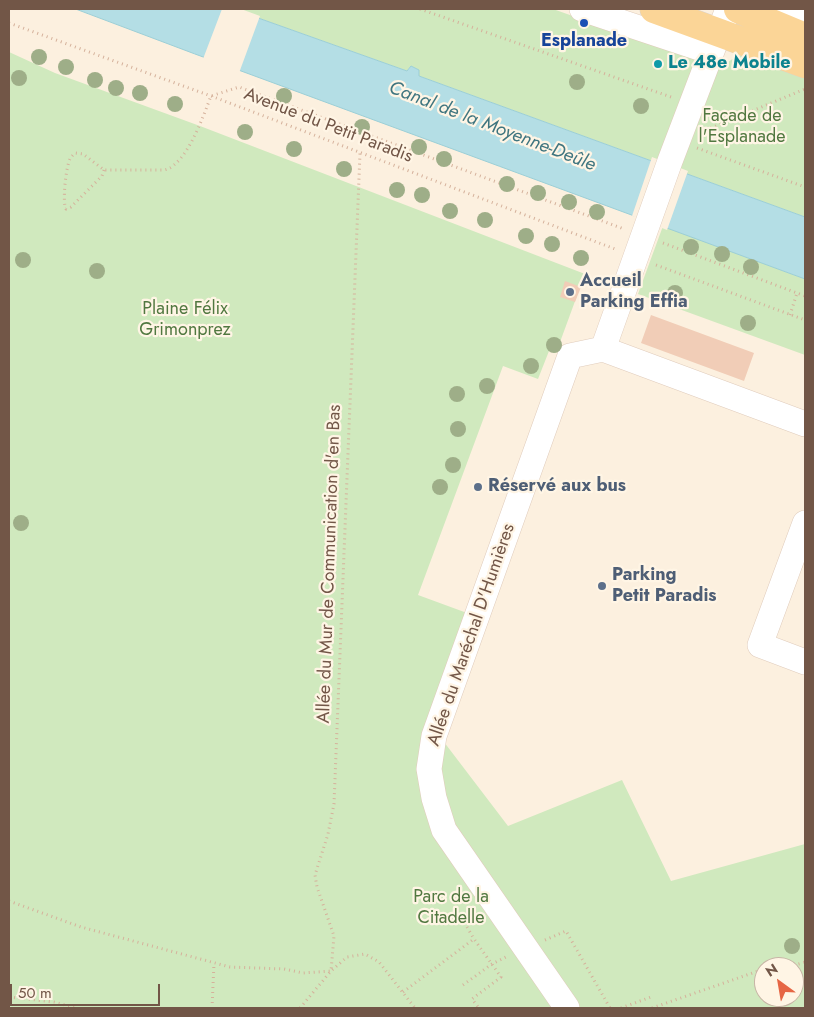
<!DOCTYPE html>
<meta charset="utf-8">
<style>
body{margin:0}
#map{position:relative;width:814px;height:1017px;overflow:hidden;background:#fcf0df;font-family:Jost,sans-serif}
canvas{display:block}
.frame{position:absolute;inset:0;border:10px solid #725647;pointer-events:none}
.north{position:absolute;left:754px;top:957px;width:50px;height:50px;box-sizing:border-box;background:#fff5e5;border:1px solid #c7b5a6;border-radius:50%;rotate:328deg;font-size:14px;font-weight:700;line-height:20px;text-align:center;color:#725647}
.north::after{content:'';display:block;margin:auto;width:18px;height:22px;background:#e66644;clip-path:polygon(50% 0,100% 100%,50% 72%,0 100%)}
.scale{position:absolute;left:10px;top:984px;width:150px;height:22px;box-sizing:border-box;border:2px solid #725647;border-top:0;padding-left:6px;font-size:15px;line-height:18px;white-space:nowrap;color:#725647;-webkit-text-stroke:4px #fff5e5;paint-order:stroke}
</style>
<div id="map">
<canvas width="814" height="1017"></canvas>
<div class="frame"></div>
<div class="north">N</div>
<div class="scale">50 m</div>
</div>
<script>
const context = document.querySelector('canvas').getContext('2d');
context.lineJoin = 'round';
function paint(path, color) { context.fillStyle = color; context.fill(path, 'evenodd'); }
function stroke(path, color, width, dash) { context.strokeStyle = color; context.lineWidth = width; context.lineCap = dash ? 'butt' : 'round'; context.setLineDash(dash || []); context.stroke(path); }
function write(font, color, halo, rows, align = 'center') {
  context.font = font + ' Jost,sans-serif'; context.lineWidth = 4.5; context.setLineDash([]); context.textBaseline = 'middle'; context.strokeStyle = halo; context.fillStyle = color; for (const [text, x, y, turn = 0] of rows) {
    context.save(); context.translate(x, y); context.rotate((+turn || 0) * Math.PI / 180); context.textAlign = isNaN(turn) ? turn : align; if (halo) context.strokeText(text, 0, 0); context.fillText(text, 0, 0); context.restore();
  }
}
const green = new Path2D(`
 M233,9H553L719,68L737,56L753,53L805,72V217L419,76V70L411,66L407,71Z
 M9,52L55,73L200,126L585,274L556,353L549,351L538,379L503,366L418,595L467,613L444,742L508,826L622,780L671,881L805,844V1008H9ZM764,967H794V997H764Z
 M663,226L805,279V355L638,294Z`);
const water = new Path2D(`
 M76,9H233L407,71L411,66L419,70V76L805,217V279L195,54Z`);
const pier = new Path2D(`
 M222,9H241L260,16L239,73L203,59Z
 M652,157L688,171L667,230L632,216Z`);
const building = new Path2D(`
 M565,281L581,287L575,302L560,297Z
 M651,315L754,353L744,381L641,343Z`);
const path = new Path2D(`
 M420,9L671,97
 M9,23L211,96L615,249
 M706,130L805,89
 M697,148L805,187
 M104,170L102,176L71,207L66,209C62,202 66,167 70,159C71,157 73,155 75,153L83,154L104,170H164C168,169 171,168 174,165C191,151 203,117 211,96L239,87L624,229
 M663,243L805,296
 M656,265L805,320
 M790,315L797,293
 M9,901L81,927L230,967L284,969L303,973L331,971L334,936L317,887L315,875L328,834L334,804L360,153
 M467,927L474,939
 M545,940L566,931L610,1008
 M770,967L779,964L787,967
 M789,967L805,962
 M463,985L492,964L506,957
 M403,992L474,939L501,977L472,999L479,1008
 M9,997L54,1002L76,1008
 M212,1008L214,963
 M300,1008L331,971L347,957L365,954L379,962L415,1008
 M621,1008L651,997
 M652,1008L764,969`);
const minor = new Path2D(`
 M582,9L711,52
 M763,18L805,19
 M603,349L670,161L728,9
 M603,349L805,424
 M805,523L760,645L805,662
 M567,1008L565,1005L444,830L434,798L429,769L434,736L570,356L603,349`);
const major = new Path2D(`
 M654,9L805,64
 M738,9L805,37`);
const trees = [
 [39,57],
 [66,67],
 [19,78],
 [95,80],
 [577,82],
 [116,88],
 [140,93],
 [284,96],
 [175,104],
 [641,106],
 [362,127],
 [245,132],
 [419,147],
 [294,149],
 [444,159],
 [344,169],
 [507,184],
 [397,190],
 [538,193],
 [422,195],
 [569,202],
 [450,211],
 [597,212],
 [485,220],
 [526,236],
 [552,244],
 [691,247],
 [722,254],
 [581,258],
 [23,260],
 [751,267],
 [97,271],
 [675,293],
 [748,323],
 [554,345],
 [531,366],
 [487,386],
 [457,394],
 [458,429],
 [453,465],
 [440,487],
 [21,523],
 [792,946]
];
const markers = [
 [584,23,5,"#1a4fb4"],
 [658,64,5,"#0f9aa8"],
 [570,292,5,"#5c6f8a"],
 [478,487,5,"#5c6f8a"],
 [602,586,5,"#5c6f8a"]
];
const transitNames = [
 ["Esplanade",584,42]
];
const cultureNames = [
 ["Le 48e Mobile",668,64]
];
const parkNames = [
 ["Façade de",742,117],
 ["l'Esplanade",742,138],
 ["Plaine Félix",185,310],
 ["Grimonprez",185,331],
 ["Parc de la",451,898],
 ["Citadelle",451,919]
];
const streetNames = [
 ["Avenue du Petit Paradis",328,126,21],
 ["Allée du Mur de Communication d'en Bas",330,564,-88],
 ["Allée du Maréchal D'Humières",472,635,-71]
];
const serviceNames = [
 ["Accueil",580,282],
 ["Parking Effia",580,303],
 ["Réservé aux bus",488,487],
 ["Parking",612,576],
 ["Petit Paradis",612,597]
];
const waterNames = [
 ["Canal de la Moyenne-Deûle",492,127,21]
];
paint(green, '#d0e9be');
paint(water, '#b4dee5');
stroke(water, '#9bced6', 1);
paint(pier, '#fcf0df');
paint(building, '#f1cdb7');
stroke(minor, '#e0ccbc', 26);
stroke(major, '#dad3cf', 29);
stroke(path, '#d5b19b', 3, [1, 4]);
stroke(minor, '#fff', 25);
stroke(major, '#fbd597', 28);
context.fillStyle = '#9eae88';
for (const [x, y] of trees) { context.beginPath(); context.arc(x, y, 8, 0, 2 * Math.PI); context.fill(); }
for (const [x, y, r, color] of markers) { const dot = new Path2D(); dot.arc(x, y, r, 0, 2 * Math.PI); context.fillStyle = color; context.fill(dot); stroke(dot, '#fff5e5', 2); }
write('bold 18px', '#164399', '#fff5e5', transitNames);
write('bold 18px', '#0d838f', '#fff5e5', cultureNames, 'left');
write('18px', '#517840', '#fff5e5', parkNames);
write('18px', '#725647', '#fff5e5', streetNames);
write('bold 18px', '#4e5e75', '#fff5e5', serviceNames, 'left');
write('italic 19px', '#3f757f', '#fff5e5', waterNames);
</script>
